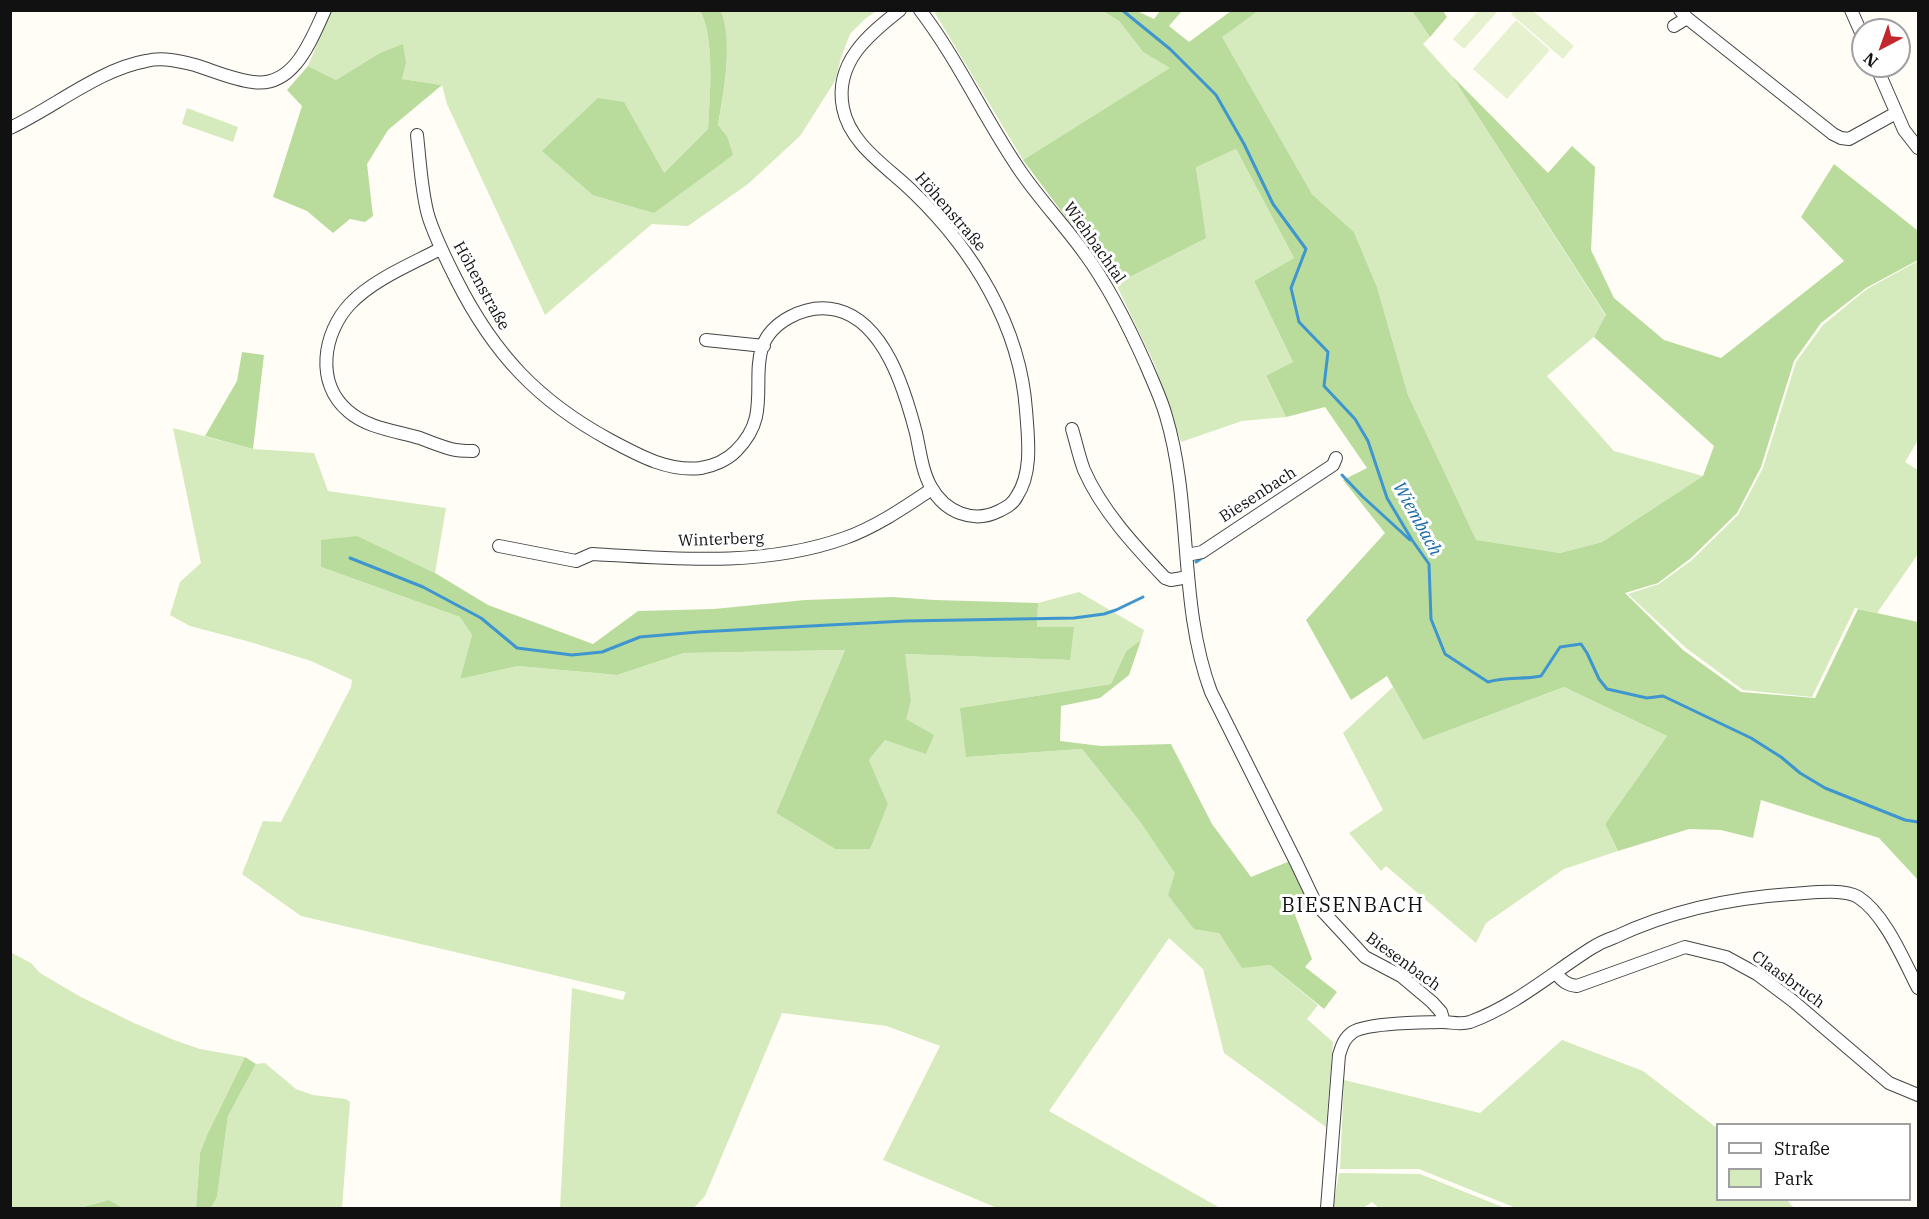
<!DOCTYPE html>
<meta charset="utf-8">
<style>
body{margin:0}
#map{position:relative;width:1929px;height:1219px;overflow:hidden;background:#fffdf5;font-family:"IBM Plex Serif",serif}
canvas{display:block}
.frame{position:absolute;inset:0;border:12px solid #111;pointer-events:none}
.legend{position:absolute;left:1716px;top:1123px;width:195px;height:78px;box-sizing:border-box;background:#fff;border:2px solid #a0a0a0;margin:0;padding:8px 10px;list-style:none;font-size:18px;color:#111}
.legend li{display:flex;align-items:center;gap:12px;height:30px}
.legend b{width:30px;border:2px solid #a0a0a0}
.north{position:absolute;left:1851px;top:18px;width:60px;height:60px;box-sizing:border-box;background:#fff;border:2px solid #a0a0a0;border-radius:50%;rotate:221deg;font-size:16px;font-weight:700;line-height:24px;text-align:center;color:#111}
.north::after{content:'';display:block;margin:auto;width:21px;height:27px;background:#c4262e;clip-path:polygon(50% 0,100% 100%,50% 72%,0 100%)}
</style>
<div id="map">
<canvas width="1929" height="1219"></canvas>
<div class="frame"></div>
<ul class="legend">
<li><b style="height:8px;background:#fff"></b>Straße</li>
<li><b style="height:16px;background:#d5ebbd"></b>Park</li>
</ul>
<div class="north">N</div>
</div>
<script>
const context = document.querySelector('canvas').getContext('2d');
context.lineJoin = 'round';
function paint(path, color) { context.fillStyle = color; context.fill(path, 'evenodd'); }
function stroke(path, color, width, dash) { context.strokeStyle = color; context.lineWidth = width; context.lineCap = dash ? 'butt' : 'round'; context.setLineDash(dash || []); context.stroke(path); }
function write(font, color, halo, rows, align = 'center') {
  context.font = font + ' "IBM Plex Serif",serif'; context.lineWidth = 6; context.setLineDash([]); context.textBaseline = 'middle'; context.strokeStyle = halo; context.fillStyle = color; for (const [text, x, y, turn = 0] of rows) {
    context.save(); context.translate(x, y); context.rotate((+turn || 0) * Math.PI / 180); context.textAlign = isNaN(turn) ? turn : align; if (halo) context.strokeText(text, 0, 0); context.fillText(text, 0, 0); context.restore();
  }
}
const green = new Path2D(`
 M940,10L1103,11L1119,21L1143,52L1171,68L1023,160L935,13Z
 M331,11H700C715,36 710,99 708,129L664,173L654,213L727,136L718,125C725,89 732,47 721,11H876L865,19L850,34L841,58L835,81L800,136L748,184L688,226L652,224L545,315L447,104L442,85L402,79L406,63L378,54L336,80L308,66Z
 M1258,11H1412L1430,37L1423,44L1452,76L1606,316L1594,337L1547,376L1614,451L1703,476L1602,542L1560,553L1475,540L1408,395L1377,287L1354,232L1312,194L1221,36Z
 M187,108L238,127L233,142L182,124Z
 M1236,149L1294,258L1254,281L1293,362L1266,377L1286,417L1242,421L1181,442L1154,363L1116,284L1205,238L1196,166Z
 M1918,261V440L1905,462L1918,470V554L1877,613L1855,608L1812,697L1743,690L1686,648L1628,594L1659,584L1692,560L1738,515L1763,468L1796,362L1823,325L1867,289Z
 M173,428L253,449L314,453L328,491L446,508L435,573L356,536L321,567L460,617L472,635L460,679L518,666L617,675L684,653L845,650L776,813L835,849H869L888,804L869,760L885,740L934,736L905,719L911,701L904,654L1069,660L1037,627L1038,603L1079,592L1144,630L1141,640L1126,651L1111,684L961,708L967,757L1082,749L1141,823L1176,873L1168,895L1219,933L1242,967L1270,965L1318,1005L1307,1019L1333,1042L1326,1127L1224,1053L1203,969L1169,938L1049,1111L1220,1208H997L883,1160L940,1046L887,1026L782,1013L705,1196L694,1208H560L572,988L623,1000L626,992L301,916L242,874L263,821L281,822L351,687L352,680L311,661L250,642L190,626L170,615L180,582L201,563Z
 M1393,687L1423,740L1564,687L1667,736L1605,824L1618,851L1564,869L1486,923L1476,943L1386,866L1381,871L1349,833L1383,810L1343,733Z
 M10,952L31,963L40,973L79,996L134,1023L174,1040L200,1049L245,1057L207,1135L200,1153L196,1208H123L109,1200L79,1208H11Z
 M1562,1040L1643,1071L1717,1128L1718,1200H1787L1794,1208H1516L1419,1169H1340L1344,1080L1480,1113Z
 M265,1063L296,1089L313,1095L346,1099L350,1102L342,1208H211L217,1197L228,1116L256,1064Z
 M1339,1173L1420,1174L1505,1208H1379L1372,1202L1363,1208H1333Z`);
const forest = new Path2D(`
 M700,11H721C733,44 724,91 718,125L727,136L733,155L654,213L593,195L542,151L598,98L624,102L664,173L708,129C710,99 715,36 700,11Z
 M1103,11H1137L1154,19L1160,11H1182L1169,26L1189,42L1231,11H1258L1222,37L1312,194L1354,232L1377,287L1408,395L1476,540L1560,553L1602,542L1703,476L1714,446L1594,337L1606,315L1452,76L1548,173L1572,146L1595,167L1591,250L1614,298L1664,340L1721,358L1844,261L1801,217L1834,164L1917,230L1918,260L1866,288L1821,323L1794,361L1761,467L1737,513L1691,558L1658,583L1625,593L1683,650L1741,692L1815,698L1858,609L1918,622V880L1879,838L1761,800L1753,838L1721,830L1689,829L1618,851L1605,824L1667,736L1564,687L1423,740L1387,676L1351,700L1306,620L1385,533L1343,480L1367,468L1325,407L1286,417L1266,376L1293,362L1254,281L1294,258L1236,149L1196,167L1206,238L1116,284L1023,160L1170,68L1143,52L1119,21Z
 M1412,11H1443L1447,17L1430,37Z
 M403,44L406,63L402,79L442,85L388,130L367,164L373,216L365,222L350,219L333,233L307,211L273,197L302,106L287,90L308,66L336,80L378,54Z
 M242,352L264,355L253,449L205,436L237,381Z
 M357,536L435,573L488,605L593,644L638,611L714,609L805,600L892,597L935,600L1038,603L1037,627H1074L1070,660L905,654L911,701L906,719L934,735L926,754L885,740L869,760L888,804L870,849H835L776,813L845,650L684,653L617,675L518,666L460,679L472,635L460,617L321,567V540Z
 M1141,640L1129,675L1100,698L1061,706L1060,741L1101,746L1171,744L1212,824L1251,877L1290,861L1312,907L1295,915L1312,959L1305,967L1337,992L1324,1009L1270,965L1242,968L1219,933L1194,929L1168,895L1175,873L1141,823L1082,749L966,757L960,708L1111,684L1126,651Z
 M245,1057L256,1064L228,1116L217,1197L211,1208H196L200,1153L207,1135Z
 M109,1200L123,1208H79Z`);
const pitch = new Path2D(`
 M1514,10L1533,11L1574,46L1563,59L1511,14Z
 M1478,11H1498L1464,49L1453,39Z
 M1516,20L1550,50L1507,99L1473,69Z`);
const stream = new Path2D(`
 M1122,10L1170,49L1216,95L1244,144L1273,204L1306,249L1291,288L1299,322L1328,352L1324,386L1355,419L1368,441L1387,498L1412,540L1429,564L1431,619L1445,654L1488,682C1506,676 1522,680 1541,676L1560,647L1581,644L1587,653L1599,679L1607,689L1647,698L1663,696L1751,738L1781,757L1800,773L1825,788L1905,820L1918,822
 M1342,475L1362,496L1410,540
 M350,558L423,587L481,618L517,648L572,655L602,652L640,637L698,632L905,621L1074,618L1104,614L1116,610L1143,597
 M1196,562L1205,556`);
const street = new Path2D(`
 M920,10C959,61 985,120 1021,172C1041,201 1065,226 1085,254C1110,288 1129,327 1146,365C1153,382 1161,398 1166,416C1193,506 1178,604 1211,692L1296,862L1316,904L1365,957L1401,976L1432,1002L1441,1012L1444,1022
 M1680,10L1687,18L1833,134L1841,138L1849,139L1896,113
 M1851,10L1863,37
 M1674,26L1687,18
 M1876,66L1904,130L1918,148
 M10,128C53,108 100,69 146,61C163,57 179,61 195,65C214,71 234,80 253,82C294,88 311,40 325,10
 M417,135C420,161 421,189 428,215C435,238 446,259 457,281C494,354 538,401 610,440C638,455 668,472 701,468C713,466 727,460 736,451C746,441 753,430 756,417C764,379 745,341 790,317C805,309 821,306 837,310C885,322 905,391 916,433C920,451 922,471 931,487C945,512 973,524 999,511C1007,507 1013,504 1017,496C1033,472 1028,437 1026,410C1020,326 973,250 914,193C889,168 850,145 843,108C834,63 868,35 900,10
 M440,249C410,265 374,279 350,304C323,333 315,383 348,411C367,428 396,431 420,438C430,442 440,446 451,449C458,451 466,451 473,451
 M706,340L764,346
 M1072,429C1076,442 1079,457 1084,470C1102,511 1135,546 1165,578L1171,580L1188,577
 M499,546L576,561L592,554C677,559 764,567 845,538C876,527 905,507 932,489
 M1187,555L1202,552L1333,465L1336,458
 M1556,973C1562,981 1567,985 1577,986L1685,947L1726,957L1757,974L1793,1001L1889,1083L1918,1095
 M1327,1208L1339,1055C1342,1046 1344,1038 1353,1032C1367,1023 1424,1022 1443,1022C1452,1022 1460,1025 1470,1022C1514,1006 1551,974 1590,949C1598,944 1606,940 1615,937C1670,911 1730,898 1791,894C1809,893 1843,888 1858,897C1885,914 1904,961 1918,988`);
const streetNames = [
 ["Höhenstraße",950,212,49],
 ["Wiehbachtal",1094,243,55],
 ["Höhenstraße",481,286,61],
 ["Biesenbach",1258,495,-33],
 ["Winterberg",721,540,-2],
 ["Biesenbach",1403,962,36],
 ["Claasbruch",1788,980,36]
];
const waterNames = [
 ["Wiembach",1417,519,61]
];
const quarterNames = [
 ["BIESENBACH",1353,906]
];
paint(green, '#d5ebbd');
paint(forest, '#b9dc9c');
paint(pitch, '#e6f2cf');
stroke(stream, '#3f96cf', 3);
stroke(street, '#444', 14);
stroke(street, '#fff', 12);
write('16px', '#111', '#fff', streetNames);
write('italic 18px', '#1768a6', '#fff', waterNames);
context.letterSpacing = '1.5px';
write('20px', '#111', '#fff', quarterNames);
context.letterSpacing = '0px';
</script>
